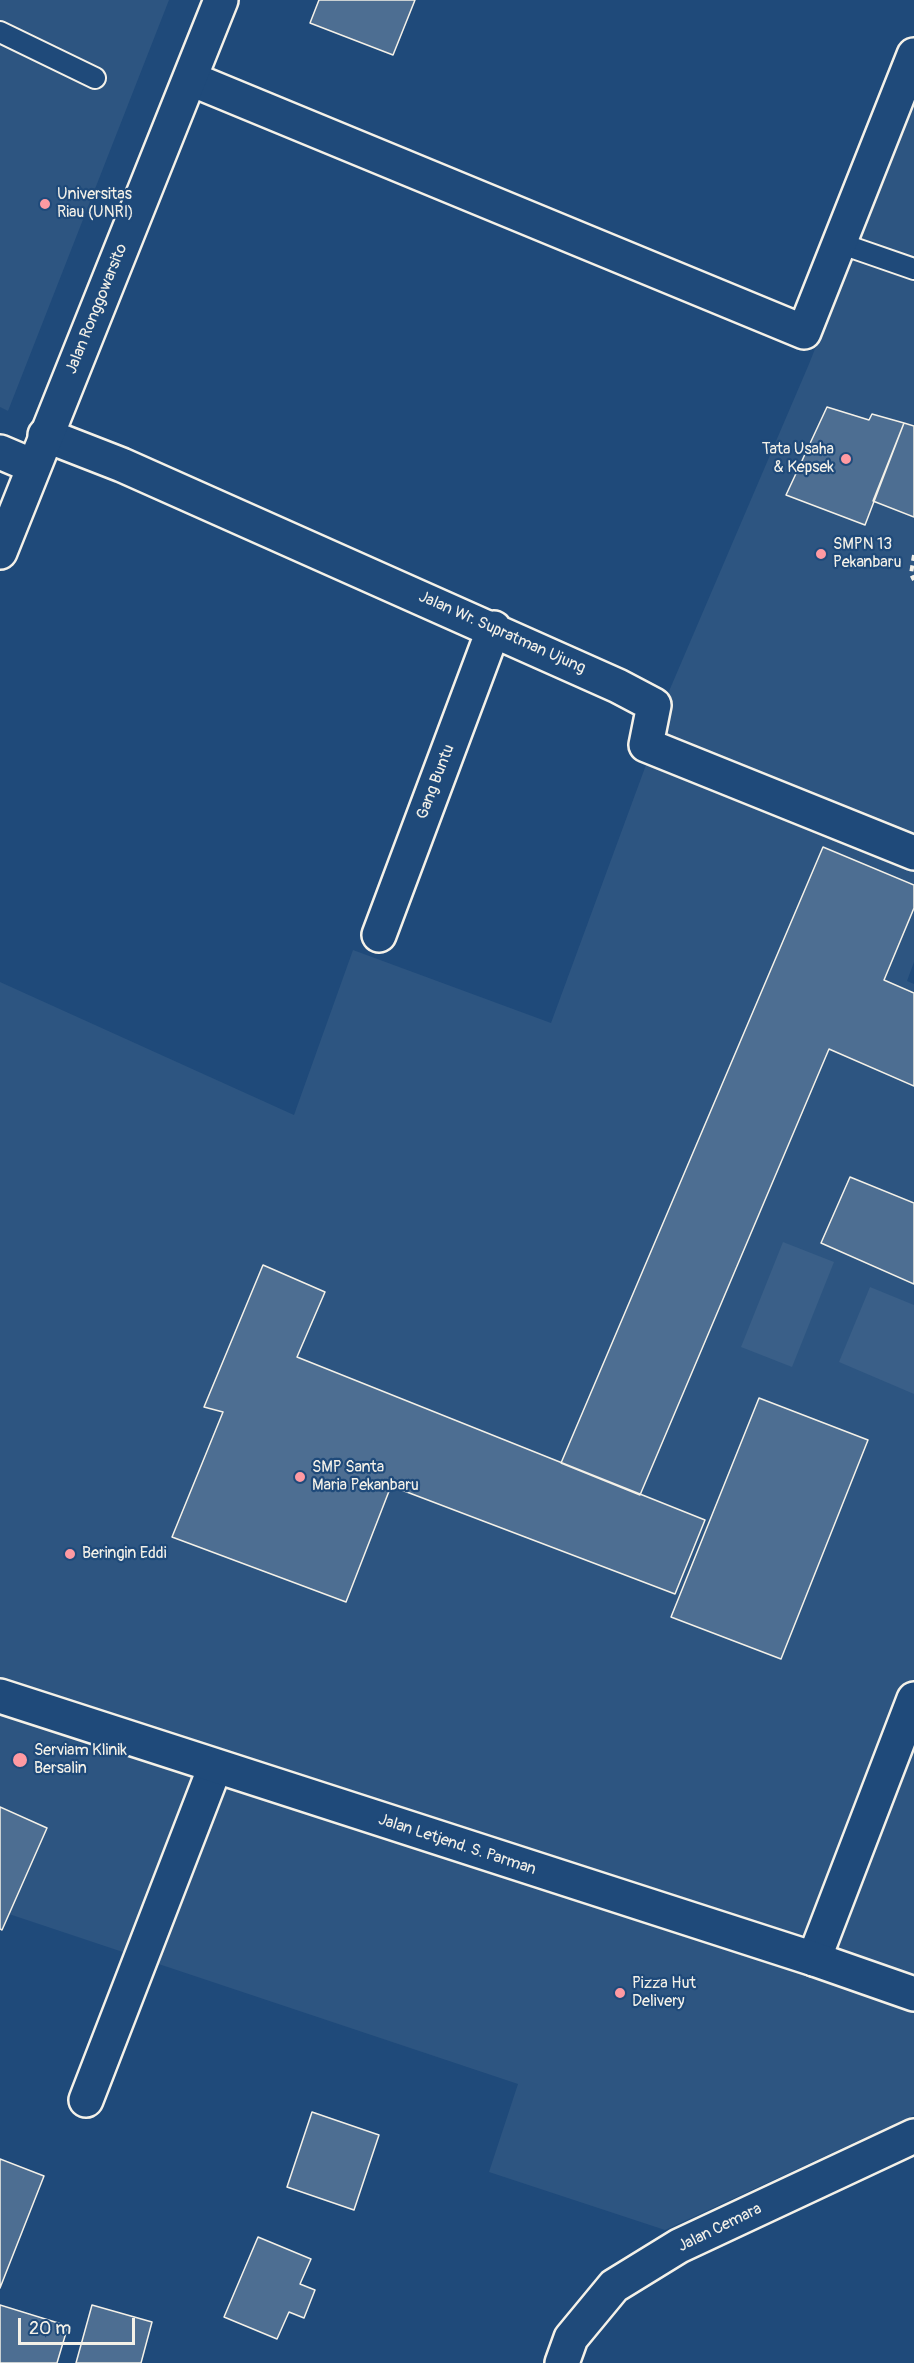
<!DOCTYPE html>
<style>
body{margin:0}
#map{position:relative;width:914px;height:2363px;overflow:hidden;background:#1f4a7a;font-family:Pangolin,sans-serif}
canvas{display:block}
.scale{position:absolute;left:18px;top:2318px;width:117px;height:27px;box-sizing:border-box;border:3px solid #f4f1e8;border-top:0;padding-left:8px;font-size:18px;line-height:21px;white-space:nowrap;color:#f4f1e8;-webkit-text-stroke:4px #1f4a7a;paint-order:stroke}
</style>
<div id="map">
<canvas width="914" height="2363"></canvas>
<div class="scale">20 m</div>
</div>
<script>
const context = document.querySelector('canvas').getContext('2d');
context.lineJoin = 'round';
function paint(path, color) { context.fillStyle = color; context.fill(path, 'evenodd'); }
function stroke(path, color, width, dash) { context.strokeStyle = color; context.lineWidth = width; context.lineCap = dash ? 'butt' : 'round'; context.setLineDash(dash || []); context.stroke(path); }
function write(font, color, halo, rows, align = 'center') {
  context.font = font + ' Pangolin,sans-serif'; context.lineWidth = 4.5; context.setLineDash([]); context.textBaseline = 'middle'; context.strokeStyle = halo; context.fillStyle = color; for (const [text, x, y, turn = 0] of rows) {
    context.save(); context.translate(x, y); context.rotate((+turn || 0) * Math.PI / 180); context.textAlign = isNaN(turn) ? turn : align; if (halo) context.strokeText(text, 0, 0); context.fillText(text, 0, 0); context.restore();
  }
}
const built = new Path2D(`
 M0,0H169L8,411L0,407Z
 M914,99V836L646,745L809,364Z
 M650,754L914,863V962L907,981L914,984V2115L665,2230L489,2172L518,2084L0,1911V982L294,1115L353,950L551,1023Z`);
const green = new Path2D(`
 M783,1242L834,1262L792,1367L741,1347Z
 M870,1287L914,1305V1394L839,1362Z`);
const building = new Path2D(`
 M319,0H415L393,55L310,23Z
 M827,407L869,420L872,414L904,423L865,525L786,495Z
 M904,423L914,426V517L873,501Z
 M823,847L914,885V908L884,980L914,993V1086L829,1049L640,1495L561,1463Z
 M850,1177L914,1203V1284L821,1243Z
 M263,1265L325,1292L297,1357L705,1520L675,1594L391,1486L346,1602L172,1537L223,1412L204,1407Z
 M759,1398L868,1440L781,1659L671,1617Z
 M0,1807L47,1828L2,1930L0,1929Z
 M312,2112L379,2135L354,2210L287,2187Z
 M0,2159L44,2176L0,2288Z
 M258,2237L311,2259L300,2284L315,2290L304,2318L289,2312L277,2339L224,2317Z
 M0,2305L68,2326L57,2363H0Z
 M92,2305L152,2322L141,2363H76Z`);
const path = new Path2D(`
 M914,555L911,574L914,580`);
const lane = new Path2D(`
 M0,32L95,78
 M839,243L914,269`);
const street = new Path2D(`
 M191,79L804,332L914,55
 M45,435L122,465L618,686L654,705L646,745L914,853
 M379,935L494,628
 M814,1959L914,1699
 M86,2100L215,1767`);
const secondary = new Path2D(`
 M0,452L33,466
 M0,552L221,0
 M0,1696L814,1959L914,1994
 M562,2363L571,2338L614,2286L679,2246L914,2136`);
const markers = [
 [45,204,6,"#ff9aa2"],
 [846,459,6,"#ff9aa2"],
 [821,554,6,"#ff9aa2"],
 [300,1477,6,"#ff9aa2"],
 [70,1554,6,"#ff9aa2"],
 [20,1760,8,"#ff9aa2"],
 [620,1993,6,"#ff9aa2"]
];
const poiNames = [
 ["Universitas",57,195],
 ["Riau (UNRI)",57,213],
 ["Tata Usaha",834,450,"right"],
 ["& Kepsek",834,468,"right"],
 ["SMPN 13",833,545],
 ["Pekanbaru",833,563],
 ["SMP Santa",312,1468],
 ["Maria Pekanbaru",312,1486],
 ["Beringin Eddi",82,1554],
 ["Serviam Klinik",34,1751],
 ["Bersalin",34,1769],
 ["Pizza Hut",632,1984],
 ["Delivery",632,2002]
];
const streetNames = [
 ["Jalan Ronggowarsito",97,309,-68],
 ["Jalan Wr. Supratman Ujung",502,633,24],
 ["Gang Buntu",436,782,-69],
 ["Jalan Letjend. S. Parman",457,1845,18],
 ["Jalan Cemara",720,2228,-26]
];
paint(built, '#2d5581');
paint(green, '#3a5f88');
paint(building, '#4d6e92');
stroke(building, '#f4f1e8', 1.5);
stroke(lane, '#f4f1e8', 24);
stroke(street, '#f4f1e8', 38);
stroke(secondary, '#f4f1e8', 38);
stroke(path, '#f4f1e8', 4, [6, 4.5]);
stroke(lane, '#1f4a7a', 20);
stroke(street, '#1f4a7a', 33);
stroke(secondary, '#1f4a7a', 33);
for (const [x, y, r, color] of markers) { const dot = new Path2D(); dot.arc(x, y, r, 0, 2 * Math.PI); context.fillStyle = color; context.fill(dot); stroke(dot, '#1f4a7a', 2); }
write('16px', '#f4f1e8', '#1f4a7a', poiNames, 'left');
write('16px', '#f4f1e8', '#1f4a7a', streetNames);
</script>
